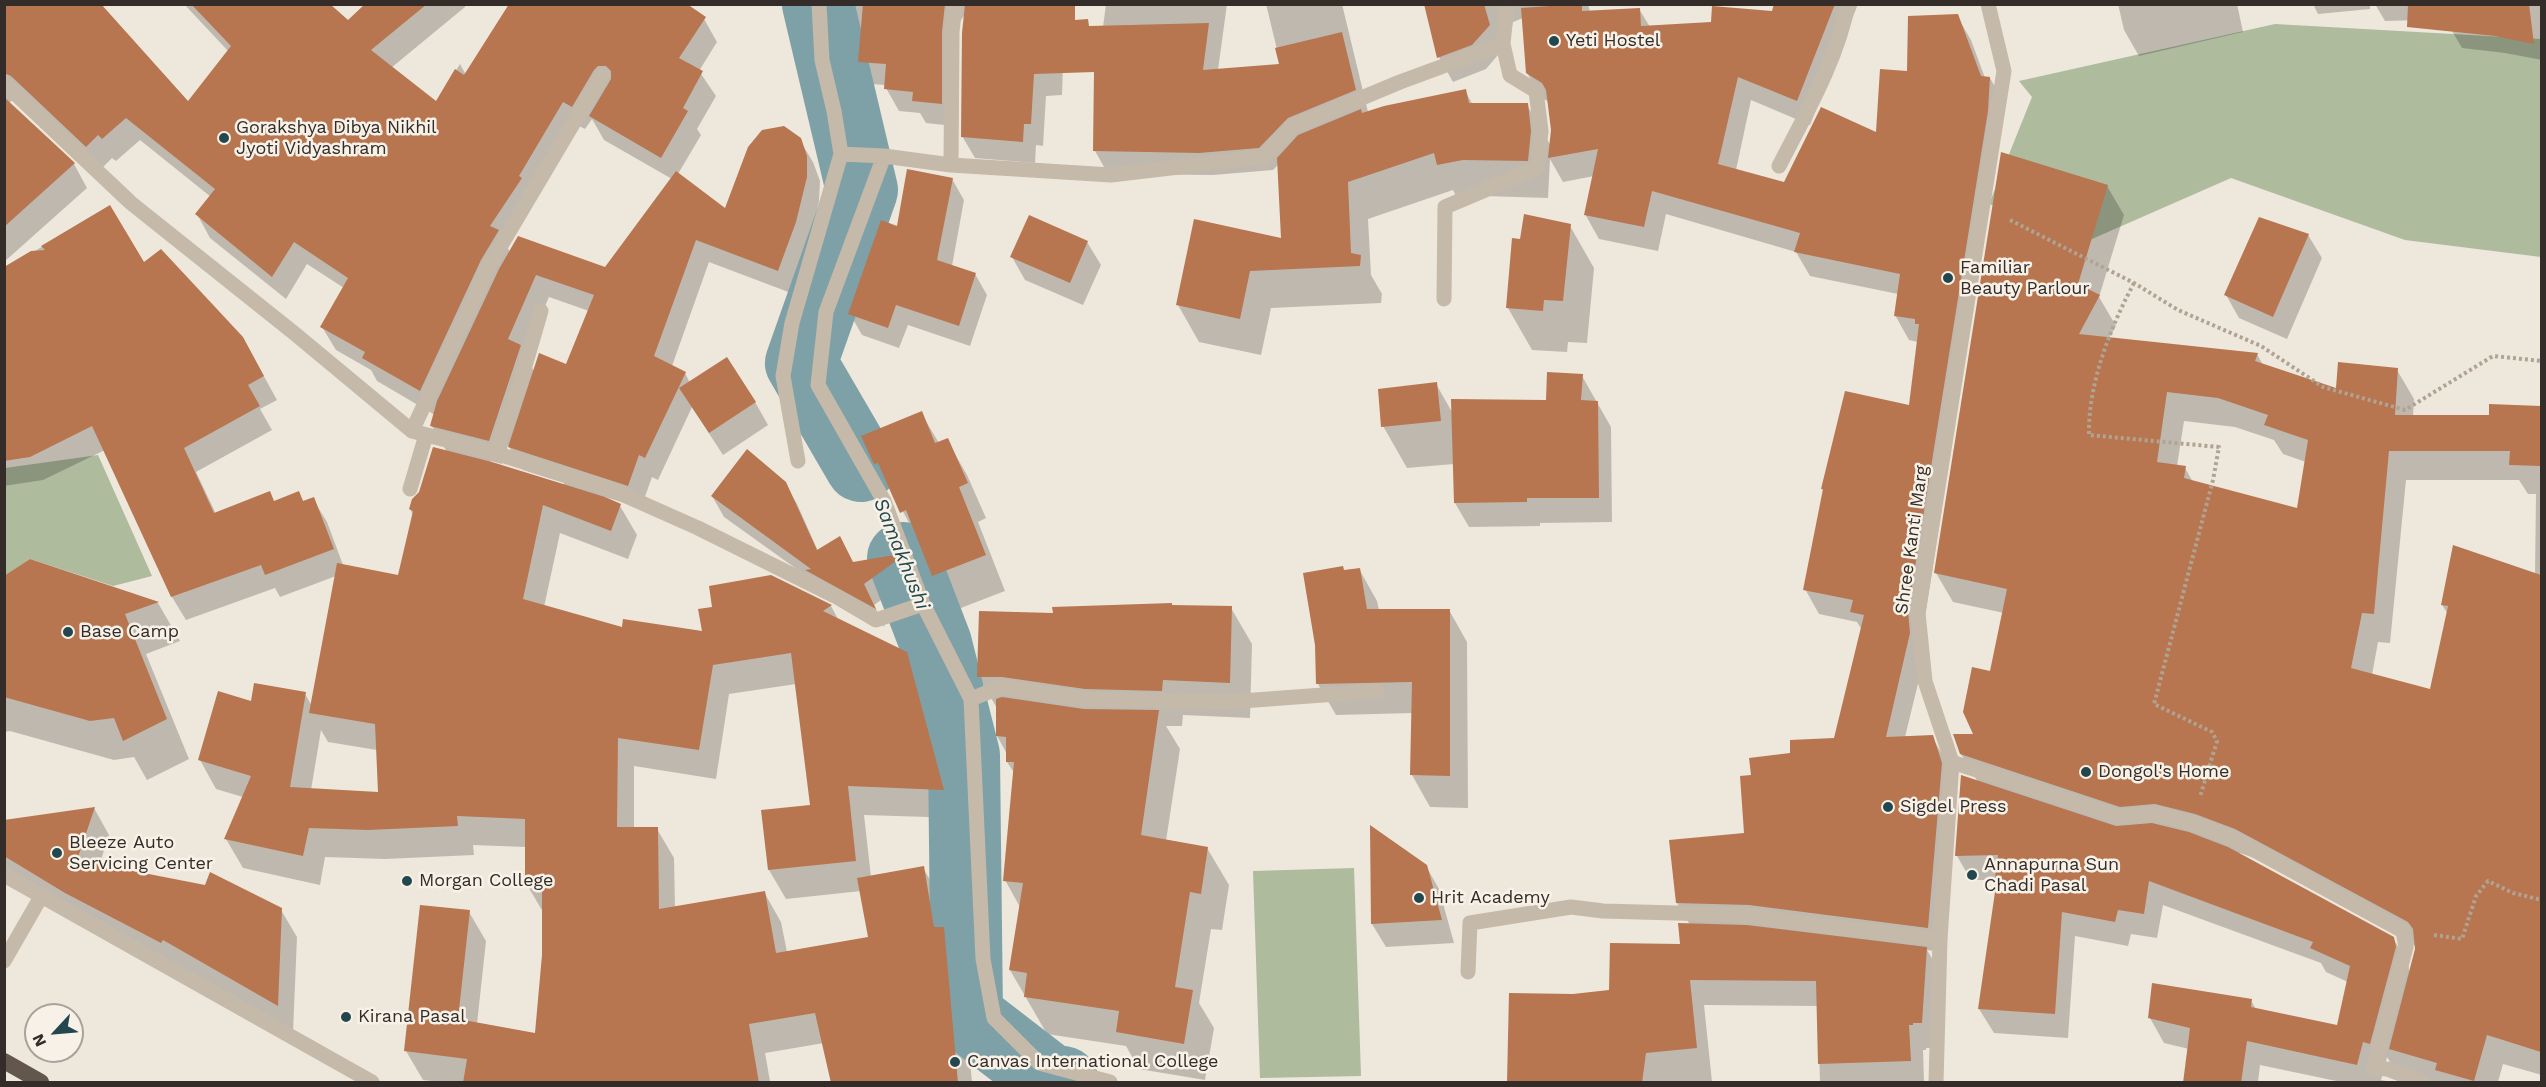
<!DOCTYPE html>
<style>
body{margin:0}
#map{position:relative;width:2546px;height:1087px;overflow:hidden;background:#eee7db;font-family:"Work Sans",sans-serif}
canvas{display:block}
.frame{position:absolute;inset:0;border:6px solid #332c28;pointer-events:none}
.north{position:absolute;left:24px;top:1003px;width:60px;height:60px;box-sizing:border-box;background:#f7f1e7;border:2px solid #a9a29b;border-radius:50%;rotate:244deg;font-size:16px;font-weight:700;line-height:24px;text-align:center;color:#332c28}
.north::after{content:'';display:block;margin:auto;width:21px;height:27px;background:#22474f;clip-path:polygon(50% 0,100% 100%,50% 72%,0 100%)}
</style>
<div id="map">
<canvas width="2546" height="1087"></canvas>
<div class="frame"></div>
<div class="north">N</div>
</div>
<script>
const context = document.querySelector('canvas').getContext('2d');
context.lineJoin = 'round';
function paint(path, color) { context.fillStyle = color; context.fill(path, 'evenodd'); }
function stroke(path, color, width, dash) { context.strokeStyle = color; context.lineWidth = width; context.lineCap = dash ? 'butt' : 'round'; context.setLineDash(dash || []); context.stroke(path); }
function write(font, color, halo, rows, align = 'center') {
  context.font = font + ' "Work Sans",sans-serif'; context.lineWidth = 5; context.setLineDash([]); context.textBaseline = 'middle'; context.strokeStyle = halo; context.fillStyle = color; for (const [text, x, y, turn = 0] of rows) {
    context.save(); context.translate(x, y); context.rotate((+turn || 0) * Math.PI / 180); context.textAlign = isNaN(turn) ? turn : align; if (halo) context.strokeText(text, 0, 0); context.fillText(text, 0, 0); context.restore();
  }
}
const green = new Path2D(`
 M2275,24L2541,39V257L2405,240L2231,178L2092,239L1989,204L2032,97L2019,81Z
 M98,455L152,576L113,586L30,559L5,576V468Z
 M1354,868L1361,1076L1260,1078L1253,871Z`);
const shadow = new Path2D(`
 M4,4H101L100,6L188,103L229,52L184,4H280L348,22L367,4H465V7L391,68L436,103L460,64L466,75L704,19L717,42L699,71L716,96L697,129L701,135L678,174L726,211L799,139L813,162L820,181L819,201L808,246L791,293L709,262L672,366L685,373L690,383L755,402L768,425L723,455L692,407L658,480L652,477L641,508L605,497V499L620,506L637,535L628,559L560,533L544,607L623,629L704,633L714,608L771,577L831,606L839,621L905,653L923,683L959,818L864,815L871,877L923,868L940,897L946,934L960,957L972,1082H833L824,1043L765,1053L770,1081L763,1082H441L423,1080L406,1051L469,912L486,941L477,1024L536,1034L544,956L543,912L526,883V847L473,845L474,855L385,859L325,857L320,885L243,868L226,839L243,797L216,789L200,760L252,703L305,694L312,706L336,576L280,597L275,588L186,620L172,597L105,450L43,480L4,486V269L110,207L144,265L256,362L277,400L260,409L272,430L196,472L216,514L275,502L298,493L304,502L313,499L327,522L343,565L399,577L413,515L410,509L447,452L432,426L435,415L377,381L371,370L336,350L322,327L344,288L307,264L286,299L210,238L197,214L211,197L140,140L116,161L112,158L100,170L16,97L9,103L74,164L87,188L4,262ZM592,119L604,140L672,179L606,268L510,252L506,245L577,125L585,129ZM549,297L589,311L567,366L534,371L524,353ZM508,445L523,470L564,483L563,486L490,463L491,461L502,464ZM796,684L811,806L769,870L786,899L861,891L869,938L787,952L781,922L764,892L675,908L674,858L657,829H634V766L716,779L729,694ZM321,730L328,742L377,750L379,794L311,790Z
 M841,4H1065L1062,95L1046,96L1043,146L1036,145L1035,163L975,158L962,136L965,14L957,26L954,126L926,123L920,113L899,111L886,88V85L872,84L859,62L862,30H854Z
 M1106,4H1227L1218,70L1281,66L1266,4H1342L1368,112L1465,91L1473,105H1527L1551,146L1552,130L1549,102L1542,98L1527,73L1523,18L1513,22L1509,42L1486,69L1453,82L1439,57L1426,4H1588L1590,12L1639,9L1650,27L1712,24L1773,12L1775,4H1858L1810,125L1751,100L1736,170L1785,184L1877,134L1908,72L1957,16L1971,40L1985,78H1990L2004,103L1922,637L1924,659L1905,737H1932L1946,761L1942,952L1927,950L1941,974L1936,1048H1926V1050H1923L1924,1082H1820L1818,1006L1704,1005L1712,1082H1509L1573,995L1610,992L1682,945L1690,925L1677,903L1746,834L1753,777L1792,754L1835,740L1862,630L1857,622L1819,614L1805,589L1824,492L1822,489L1910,407L1918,342L1909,340L1895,315L1898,294L1810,276L1796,252L1666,214L1658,251L1599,239L1585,214L1594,176L1563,182L1550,159L1548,198L1484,196L1459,202L1453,190L1368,219L1371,275L1382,294L1381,303L1271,308L1261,355L1199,342L1178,305L1283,240L1279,164L1273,170L1213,175L1108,174L1095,151L1096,81Z
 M2118,4H2237L2243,32L2139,56L2124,30Z
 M2313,4H2370V9L2318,14Z
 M2375,4H2542V60L2505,53L2462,48L2452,31V19L2385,21Z
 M952,179L964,200L952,266L975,274L987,295L970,346L908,325L899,348L862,335L850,314L898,228Z
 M2107,186L2124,215L2099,297L2116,326L2109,338L2257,354L2263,365L2337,390L2397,370L2414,399L2413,416H2490V406L2542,409V1075L2503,1064L2498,1082H2402L2387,1057L2381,1080L2391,1082H2341L2260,1065L2258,1082H2185L2189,1049L2164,1043L2150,1018L2251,1001L2256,1009L2338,1027L2348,982L2326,972L2321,963L2163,905L2157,938L2131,934L2128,946L2075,936L2068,1038L1994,1033L1979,1009L1996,894V880H1971L1957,856L1962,777L1978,782L1961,754L1976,735L2004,613L1953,602L1936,573ZM2184,421L2235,427L2274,440L2283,454L2306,462L2298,510L2193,482L2185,468L2177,466ZM2406,480H2519L2528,494H2536L2535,575L2442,605L2448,614L2431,691L2372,675L2378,642L2390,643ZM2240,853L2254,858L2417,947L2410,976L2408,963L2393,938L2239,855Z
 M1570,226L1594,268L1587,343L1568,342L1567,352L1532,350L1508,308L1522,241Z
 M2308,235L2322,258L2287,339L2239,318L2226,295Z
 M1087,242L1101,265L1083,305L1025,280L1012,257Z
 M1582,376L1611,427L1612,522L1540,523V526L1469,527L1455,503L1454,464L1407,468L1383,426L1436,384L1452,412L1547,401Z
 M921,413L939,443L947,440L967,475L986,518L978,522L1005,591L953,611L933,576L922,547L863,437Z
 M785,483L797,504L818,551L853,564L893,557L907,582L874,605L885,627L818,590L812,580L724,517L712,496Z
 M30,561L158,603L180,641L146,654L189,759L147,780L134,757L114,760L10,731L4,732V578Z
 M1359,569L1377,601L1379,610H1449L1467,642L1468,808L1430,807L1412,775L1413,713L1336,715L1318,684L1344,571Z
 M1173,607L1231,608L1252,644L1250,718L1183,715L1182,726H1166L1180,749L1166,841L1207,848L1229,885L1222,930L1211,929L1199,1003L1214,1028L1205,1080L1139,1069L1126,1046L1047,1034L1010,970L1020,907L1005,880L1015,774L1007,762V754L997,736L998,710L979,677L1054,615Z
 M94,808L109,835L99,866L281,910L297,937L293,1032L4,873V822Z
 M1426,866L1439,889L1454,943L1386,947L1372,924Z`);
const river = new Path2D(`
 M818,4L862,190L801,363L861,466
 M903,558L936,644L964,755L967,1016L1050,1080L1063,1082`);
const building = new Path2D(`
 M4,4H101L188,101L231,46L191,4H330L348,20L365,4H427L371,50L436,101L455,69L464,75L509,4H687L706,17L679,58L703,71L683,108L688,111L661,158L589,116L611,79V71L606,66H598L594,70L572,107L563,102L519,176L522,178L490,226L499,230L481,260L420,391L362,358L365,352L320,327L348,278L294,242L272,277L195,214L215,189L126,118L102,139L98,135L86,147L11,76L4,73Z
 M863,4H945L942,32V104L912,101L913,92L884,89L886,64L858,62Z
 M965,4H1075V20L1088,19L1089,26L1209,23L1203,70L1279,64L1275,48L1342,32L1356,90L1288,118L1259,148L1199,153L1093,151L1094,72L1034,74L1031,124H1024L1023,142L961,137L962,33Z
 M1424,4H1484L1490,25L1472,45L1437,58Z
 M1578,4H1582V11L1640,8L1641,26L1711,22L1712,6L1772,11L1774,4H1835L1797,101L1738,77L1718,164L1784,182L1821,107L1876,132L1880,69L1907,71L1908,16L1958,14L1981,76L1990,77L1988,111L1908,611L1910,633L1886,737L1933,735L1942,763L1928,928L1749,905L1676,903L1669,840L1744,833L1740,776L1751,775L1749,758L1790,753V740L1834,738L1864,615L1850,612L1853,600L1803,590L1823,489H1821L1845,391L1909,405L1919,324H1915V319L1894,316L1900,274L1794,252L1800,233L1652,191L1644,227L1584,215L1598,149L1548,158L1551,130L1546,90L1542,83L1526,73L1521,8Z
 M2408,4H2529L2534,44L2495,36L2407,27Z
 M1466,89L1469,103H1528L1531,131L1528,161L1463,160L1437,165L1434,153L1348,182L1351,253L1361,255L1360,266L1250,271L1240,319L1176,305L1194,219L1281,238L1277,158L1298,135L1361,109L1362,113L1384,106Z
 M4,97L75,163L4,227Z
 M784,126L801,138L807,156V177L796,222L778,271L696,240L654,356L686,372L645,458L639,455L628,486L508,447L539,353L566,364L594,295L536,275L508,339L521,345L489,441L430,426L437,401L499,269L518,236L605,267L676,171L725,208L748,147L762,130Z
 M2001,152L2108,185L2078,284L2100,295L2079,334L2258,353L2255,361L2336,388L2338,362L2398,368L2395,415H2489V404L2541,406V466L2509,465L2510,451H2389L2374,614L2362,613L2351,668L2430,689L2448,606L2441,605L2453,545L2541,575V1052L2487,1035L2474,1081L2435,1070L2437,1063L2389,1049L2415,949L2413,929L2408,922L2235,829L2195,814L2155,804L2120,807L1960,754L1953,734H1973L1963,712L1972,667L1990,671L2007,589L1934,573ZM2167,392L2218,398L2268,415L2264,425L2308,440L2297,508L2184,478L2186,466L2157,462Z
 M907,169L953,178L937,260L976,273L959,326L896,305L888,328L848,314L881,220L897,226Z
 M110,205L144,262L161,249L243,337L264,376L248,385L260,406L184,448L214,513L270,491L274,501L299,491L303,501L314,497L334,549L265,575L261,565L171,597L92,426L30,457L4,461V267L31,251L45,250L41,246Z
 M1524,214L1571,224L1563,301L1544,300L1543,311L1506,308L1512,238L1520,239Z
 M1029,215L1088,241L1070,283L1010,257Z
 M2259,217L2309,234L2273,317L2224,295Z
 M727,357L756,402L709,433L679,388Z
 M1547,372L1583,374L1581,400L1598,401L1599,498H1527V502L1454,503L1451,399L1546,400Z
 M1437,382L1441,421L1381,427L1378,389Z
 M922,411L935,443L948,438L968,483L959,487L986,555L932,576L906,510L900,513L878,463L874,464L861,436Z
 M433,447L492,462L605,497L621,504L611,531L543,505L523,599L622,627L623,619L702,631L698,609L712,607L709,586L771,575L832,605L823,611L907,652L944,790L848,786L856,861L768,870L761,810L810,805L791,653L713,665L699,750L618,738L617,827H658L659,909L765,891L776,953L868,937L857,878L924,866L934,927H944L958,1083H831L815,1013L749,1024L759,1083H463L467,1059L404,1051L420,905L470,910L458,1019L535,1033L542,955V883H525V819L457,816L458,826L368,830L309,828L303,856L224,839L251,776L198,760L218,691L251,701L254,683L306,692L290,787L378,792L375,724L309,713L337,563L398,575L413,511L409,509L412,499L419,492Z
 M747,449L786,482L817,550L840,536L853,562L894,555L896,561L864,584L876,609L805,570L811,569L711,496Z
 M30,559L159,602L125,614L167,719L123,741L114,718L90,721L4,697V576Z
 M1343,566L1344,570L1360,568L1367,609H1450V776L1410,775L1412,682L1316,684L1315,645L1303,573Z
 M1172,603V605L1232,606L1230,683L1163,680L1162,691L1085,689L1002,677H977L979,611L1053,613L1052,607Z
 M1002,697L1084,709L1159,710L1141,835L1208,847L1201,894L1190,892L1175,987L1193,990L1184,1044L1116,1032L1119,1011L1024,997L1027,973L1009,970L1023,883L1003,881L1014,762H1006V737L996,736V699Z
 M1961,775L2116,826L2152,823L2189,832L2228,847L2394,937L2396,947L2370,1044L2363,1042L2357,1065L2247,1041L2241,1083H2183L2190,1028L2148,1018L2152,983L2252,999L2251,1007L2337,1025L2350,966L2310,948L2313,942L2149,881L2144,914L2118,910L2115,922L2062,912L2055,1014L1978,1009L1995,892H1993L1998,855L1955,856Z
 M95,807L77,860L205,885L210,872L282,908L278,1006L163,940L161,943L65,893L4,856V820Z
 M1370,825L1427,865L1442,920L1371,924Z
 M1678,923L1747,925L1927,947L1922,1023H1913V1025H1909L1911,1061L1818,1064L1816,981L1690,980L1697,1048L1646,1053L1642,1083H1507L1509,993L1573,994L1609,990L1610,943L1680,944Z`);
const path = new Path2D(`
 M2010,220L2134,283L2178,310L2261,346L2323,387L2405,410L2493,356L2542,361
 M2134,283C2110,328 2088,384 2089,435L2219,447L2213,480L2154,704L2212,732L2217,741L2200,797
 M2434,935L2462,939L2476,896L2488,881L2513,893L2542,900`);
const service = new Path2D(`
 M4,875L372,1082
 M4,961L42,895`);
const minor = new Path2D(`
 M4,83L131,203L294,333L412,431L495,453L608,488L698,528L837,597L876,620L923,604
 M841,154L884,156L951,165L1111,175L1264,157L1292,127L1400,82L1503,44L1507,4
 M884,156L826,312L818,385L884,501L923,604L971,699L1001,687L1084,699L1228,702L1377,691
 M951,165L952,32L955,4
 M1779,166C1805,115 1837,61 1848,4
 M1444,299L1445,207L1537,168L1541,131L1536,91L1510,75L1503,44
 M412,431L490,264L602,75
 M495,453L518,390L541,311
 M798,461L783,376L792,323L841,154L834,111L822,60L819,4
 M410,489L426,435
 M971,699L983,959L994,1018L1039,1063L1110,1082
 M1952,762L2119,817L2153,813L2192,823L2232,838L2403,931L2406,947L2374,1068L2387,1069L2422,1082
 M1468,972L1470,923L1571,907L1603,911L1748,915L1823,926L1940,939`);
const tertiary = new Path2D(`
 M1936,1082L1940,939L1952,762L1925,681L1918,613L2004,71L1988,4`);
const trunk = new Path2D(`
 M4,1061L41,1082`);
const markers = [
 [1554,41,6,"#22474f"],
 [224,138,6,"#22474f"],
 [1948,278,6,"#22474f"],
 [68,632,6,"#22474f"],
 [2086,772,6,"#22474f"],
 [1888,807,6,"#22474f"],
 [57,853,6,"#22474f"],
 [1972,875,6,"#22474f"],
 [407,881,6,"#22474f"],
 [1419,898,6,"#22474f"],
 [346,1017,6,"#22474f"],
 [955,1062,6,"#22474f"]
];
const poiNames = [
 ["Yeti Hostel",1566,41],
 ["Gorakshya Dibya Nikhil",236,128],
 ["Jyoti Vidyashram",236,149],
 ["Familiar",1960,268],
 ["Beauty Parlour",1960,289],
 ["Base Camp",80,632],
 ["Dongol's Home",2098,772],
 ["Sigdel Press",1900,807],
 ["Bleeze Auto",69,843],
 ["Servicing Center",69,864],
 ["Annapurna Sun",1984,865],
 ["Chadi Pasal",1984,886],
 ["Morgan College",419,881],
 ["Hrit Academy",1431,898],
 ["Kirana Pasal",358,1017],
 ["Canvas International College",967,1062]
];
const streetNames = [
 ["Shree Kanti Marg",1912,540,-82]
];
const waterNames = [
 ["Samakhushi",901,554,68]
];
paint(green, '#aebb9d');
paint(shadow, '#0003');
stroke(river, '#7ea1a8', 72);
paint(building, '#b77550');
stroke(path, '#b0a393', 4, [3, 3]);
stroke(service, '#c5b9a9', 15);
stroke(minor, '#c5b9a9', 15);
stroke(tertiary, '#c5b9a9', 15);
stroke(trunk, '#63564d', 16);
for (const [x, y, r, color] of markers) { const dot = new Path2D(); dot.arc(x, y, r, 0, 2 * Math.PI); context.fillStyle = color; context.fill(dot); stroke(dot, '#f7f1e7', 2); }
write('18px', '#332c28', '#f7f1e7', poiNames, 'left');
write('18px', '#332c28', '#f7f1e7', streetNames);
write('italic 20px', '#22474f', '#f7f1e7', waterNames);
</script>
